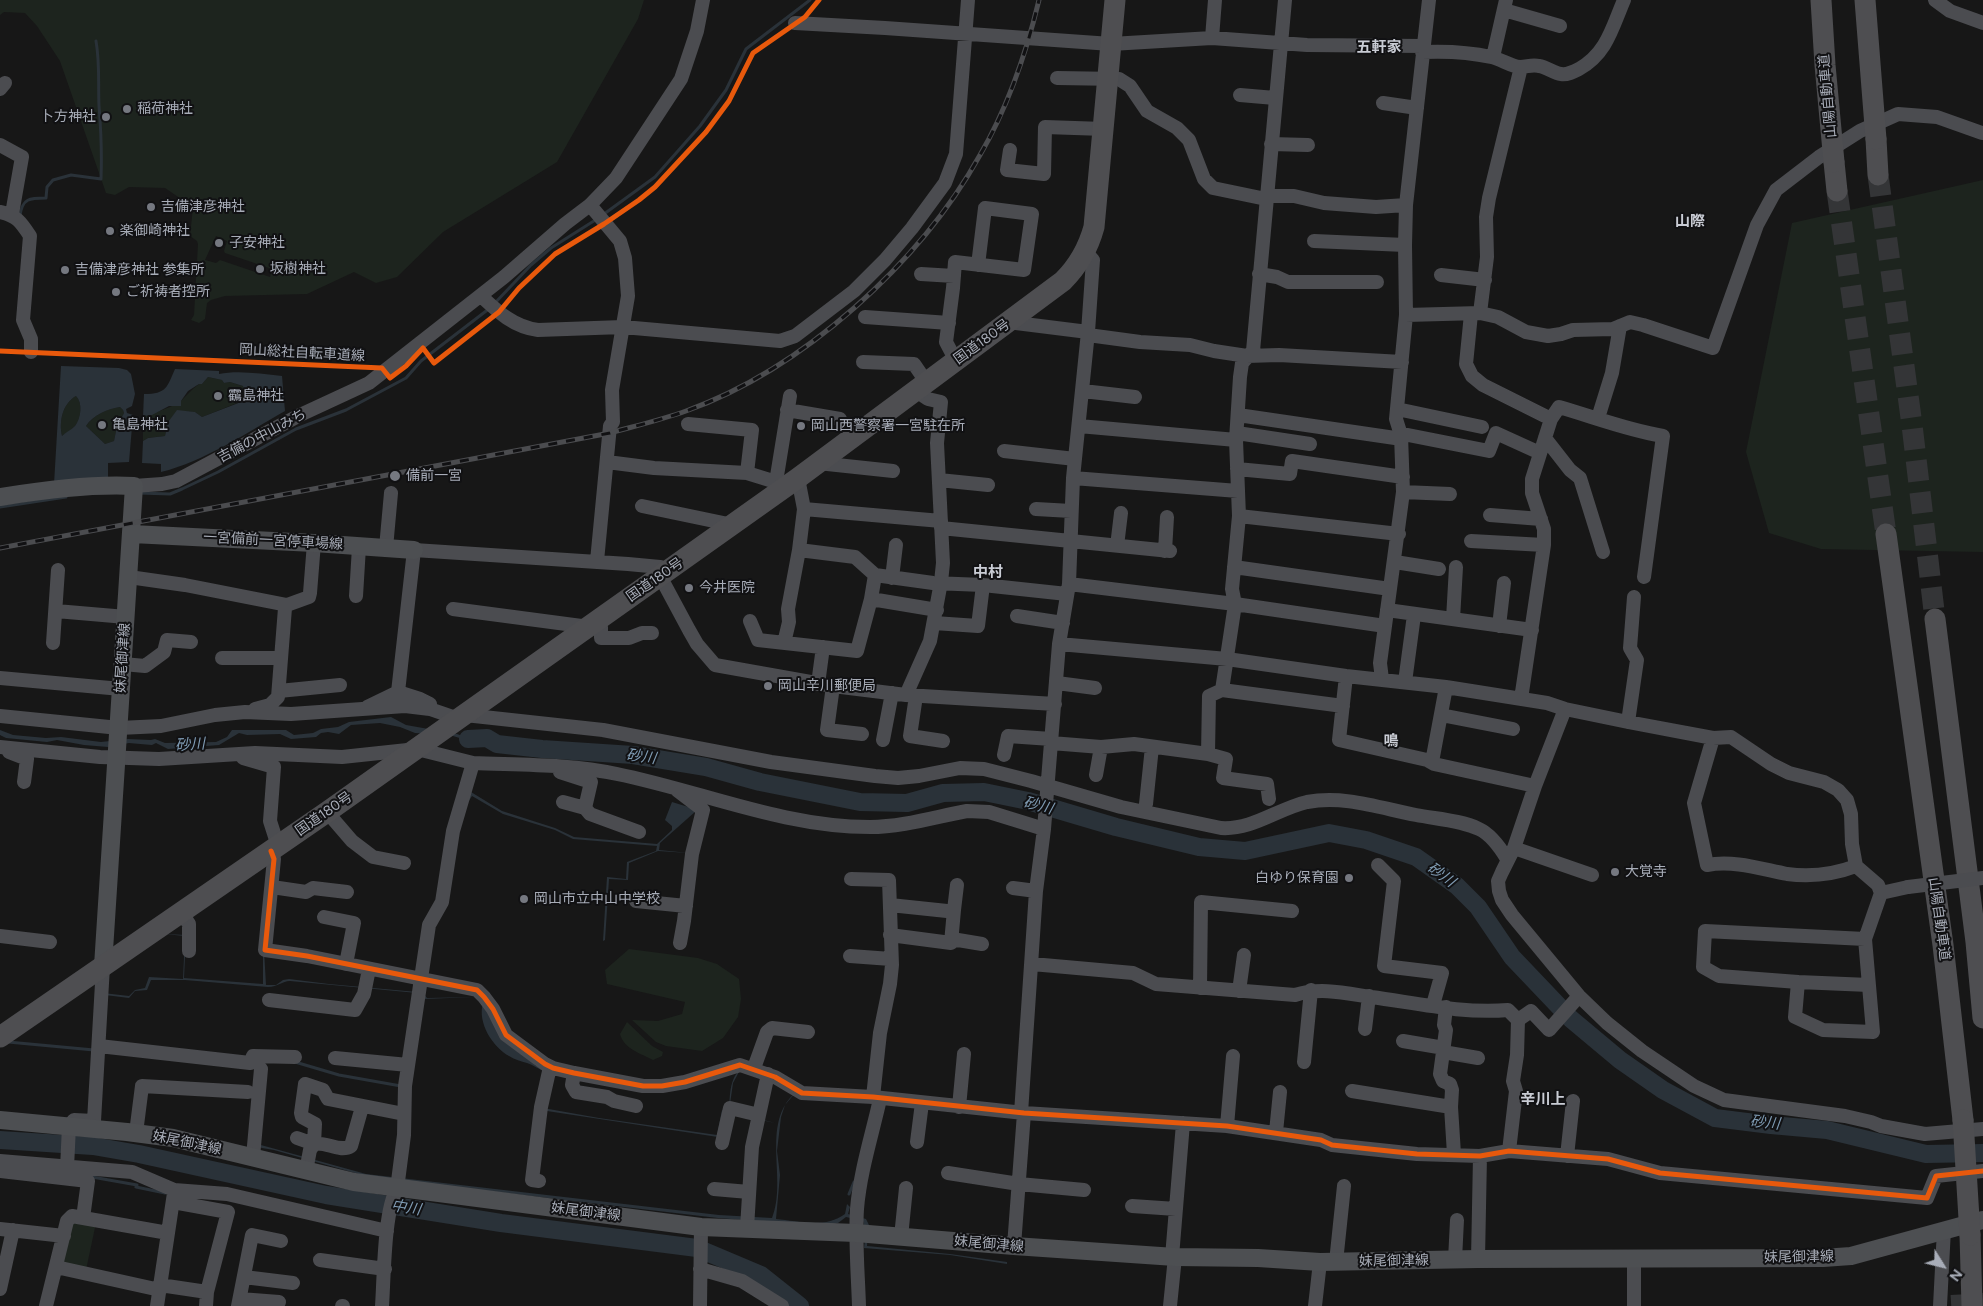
<!DOCTYPE html>
<meta charset="utf-8">
<style>
body{margin:0}
#map{position:relative;width:1983px;height:1306px;overflow:hidden;background:#171717;font-family:Figtree,sans-serif}
canvas{display:block}
.north{position:absolute;left:1918px;top:1241px;width:50px;height:50px;-webkit-text-stroke:4px #111113;paint-order:stroke;rotate:126deg;font-size:14px;font-weight:700;line-height:20px;text-align:center;color:#a8adb8}
.north::after{content:'';display:block;margin:auto;width:18px;height:22px;background:#a8adb8;clip-path:polygon(50% 0,100% 100%,50% 72%,0 100%)}
</style>
<div id="map">
<canvas width="1983" height="1306"></canvas>
<div class="north">N</div>
</div>
<script>
const context = document.querySelector('canvas').getContext('2d');
context.lineJoin = 'round';
function paint(path, color) { context.fillStyle = color; context.fill(path, 'evenodd'); }
function stroke(path, color, width, dash) { context.strokeStyle = color; context.lineWidth = width; context.lineCap = dash ? 'butt' : 'round'; context.setLineDash(dash || []); context.stroke(path); }
function write(font, color, halo, rows, align = 'center') {
  context.font = font + ' Figtree,"Noto Sans JP",sans-serif'; context.lineWidth = 4; context.setLineDash([]); context.textBaseline = 'middle'; context.strokeStyle = halo; context.fillStyle = color; for (const [text, x, y, turn = 0] of rows) {
    context.save(); context.translate(x, y); context.rotate((+turn || 0) * Math.PI / 180); context.textAlign = isNaN(turn) ? turn : align; if (halo) context.strokeText(text, 0, 0); context.fillText(text, 0, 0); context.restore();
  }
}
const green = new Path2D(`
 M0,0H644L638,19L557,162L443,232L397,277L376,283L354,272L307,294L225,296L211,300L207,303L205,319L199,323L191,320L194,315L198,244L197,241L190,236L193,207L165,188L129,187L115,195L106,193L60,61L37,26L25,13L4,12L0,15ZM216,236L227,241L224,251L225,253L272,269L270,277L220,260L216,263L205,260Z
 M1983,180V552L1821,549L1769,533L1746,452L1792,223Z
 M208,377L222,380L224,383L230,382L243,386L245,394L242,401L202,417L195,412L177,411L168,422L165,436L148,438L143,441V416C151,414 176,406 181,401C187,395 192,389 199,384H202Z
 M76,396C83,403 81,419 75,426C72,430 66,433 62,436C59,422 62,404 76,396Z
 M120,407L123,410L124,413L117,426L114,441L105,444L86,426C94,415 106,409 120,407Z
 M629,949L698,958L717,964L739,979L741,999L738,1017L723,1038L702,1051L666,1046L656,1042L632,1020L658,1021L682,1014L685,1002L607,984L605,970Z
 M627,1022L652,1046L663,1052L662,1056L653,1060C640,1053 624,1049 620,1034Z
 M70,1223H96L86,1270L63,1265Z`);
const water = new Path2D(`
 M61,366L119,368L127,370L131,374L135,394L132,406L126,409L127,413L133,415L129,462L108,463V480L54,484ZM76,396C83,403 81,418 75,426C71,430 66,432 62,436C59,422 62,404 76,396ZM120,407L123,410L124,413L117,426L114,441L105,444L86,426C93,415 107,409 120,407Z
 M175,369L219,371V374C239,370 261,374 282,376L285,411C248,432 203,462 161,472V464L142,463L143,441L148,438L165,436L168,422L177,410L195,412L202,417L241,402L245,397L243,386L230,382L224,383L222,380L208,377L202,384H199L188,391L181,401V406H169L152,415L143,416L144,394C167,394 167,387 175,369Z
 M391,717L406,725L457,734L468,738L484,734L493,736L489,741L473,742L453,736L415,733L400,727L380,723L351,725L339,734L328,732L321,733L316,737L291,739L280,734L247,735L239,733L219,745L168,749L156,743L152,745L129,743L108,747L84,745L57,740L47,742L6,738L0,735V730L13,735L46,738L61,737L101,742L128,739L151,740L155,739L165,743L216,742L227,737L232,730H286L294,735L313,733L321,729L338,727L349,722Z
 M473,784L471,792L502,811L555,828L574,837L657,844L672,830V826L665,820L672,802L695,809L696,811L660,843L659,850L689,853L658,851L629,863L628,880L609,879L605,940L603,941L607,877L626,879L627,862L656,851L657,846L573,839L555,830L503,814L472,796L467,804Z
 M164,934L186,935L184,978L263,984V950H264L266,985H276L283,980L289,979L329,984L417,992L423,993L427,998L476,997L423,999L417,993L290,981C282,981 278,987 268,987L185,980H151L147,990L135,991L129,998L105,995L103,993L129,996L135,990L145,988L149,977L183,979L185,936Z
 M483,1003L531,1059L536,1066L540,1065L545,1072C539,1069 533,1065 527,1063C521,1061 515,1060 509,1056C493,1047 477,1023 483,1003Z
 M740,1070L733,1083L729,1111L775,1123L724,1112L718,1137L547,1111L543,1108L599,1118L717,1135L722,1110L729,1111C730,1098 729,1079 740,1070Z
 M795,1093L785,1105L781,1117L777,1151L780,1175L776,1219C798,1221 825,1229 845,1214L847,1204L850,1207L848,1214L866,1219L869,1225L867,1246L950,1254L1007,1262V1264L950,1255L864,1248L866,1232L863,1221L846,1217L838,1223L823,1226L718,1218L369,1177L274,1150L250,1146V1142L366,1174L719,1215L772,1218C788,1180 760,1124 795,1093Z`);
const stream = new Path2D(`
 M604,214L655,177L700,126L726,90L746,49L810,0
 M20,216C22,198 30,198 46,198L47,187L53,180L71,175L101,179C102,154 101,130 99,106C98,83 100,64 96,41
 M494,304L531,265L551,248L597,219
 M139,493L170,494L182,489L218,472L296,429L346,410L406,378L421,361L490,308
 M0,507L66,497
 M8,1042L94,1050
 M295,1062L339,1075L401,1086
 M92,1177L137,1185L136,1187L165,1193
 M849,1194L854,1182`);
const river = new Path2D(`
 M468,739L487,738L497,744L542,749L633,755L706,767L760,782L860,802L907,803L943,793L984,792L1028,801L1116,827L1199,847L1245,851L1329,833L1366,840L1416,857L1457,886L1478,907L1512,957L1571,1019L1620,1060L1663,1090L1715,1118L1771,1125L1827,1130L1926,1154L1983,1153
 M0,1140L93,1146L139,1154L326,1195L501,1223L697,1248L761,1275L800,1306`);
const minorTunnel = new Path2D(`
 M1951,1302L1983,1300`);
const highwayTunnel = new Path2D(`
 M1878,175L1912,425L1935,619
 M1837,191L1886,534`);
const minor = new Path2D(`
 M1935,0L1950,11L1983,23
 M1504,10L1560,26
 M795,23L885,28L1111,44L1212,38L1307,45L1423,46
 M1212,38L1215,0
 M1422,52C1445,51 1469,52 1491,57C1501,59 1510,66 1520,67C1527,67 1532,64 1539,66C1547,67 1553,73 1561,74C1567,75 1573,72 1579,69C1607,53 1612,28 1624,0
 M1493,57L1506,0
 M1057,78L1119,79L1130,86L1147,111L1177,128L1189,140L1204,179L1213,188L1266,199
 M0,89L5,83
 M1240,95L1275,98
 M1383,103L1417,108
 M1271,144L1308,145
 M0,145L22,157L12,214
 M1010,150L1007,170L1044,174L1045,127L1104,129
 M1266,196H1294L1324,203L1376,207L1406,205
 M590,205L620,241L625,258L628,296L612,390L613,422L610,426L597,561
 M0,212C16,215 21,222 30,236L23,320L31,339V352
 M1314,241L1405,245
 M921,274L954,276
 M1259,274L1277,277L1288,282H1377
 M1441,275L1485,280
 M481,296C498,312 514,327 538,330L623,327L780,341L795,336L854,291L885,260L912,228L945,183L956,154L968,0
 M1480,313L1487,257L1486,217L1489,198L1521,67
 M1471,314L1466,364L1472,376L1483,385L1551,419L1532,479V493L1544,529V545L1521,699
 M1406,315L1480,313L1498,317L1526,332L1548,336L1561,334L1573,330L1613,329L1630,322L1643,325L1713,348L1757,225L1776,190L1819,157L1860,131L1898,114L1937,117L1982,133
 M865,317L949,323
 M1008,322L1088,332
 M1088,335L1140,342L1190,345L1214,351L1247,356L1279,355L1402,362
 M956,361L946,342L953,288L955,262L1024,270L1032,214L985,208L978,265
 M863,362L914,364L927,383
 M1083,391L1135,397
 M1397,409L1482,427
 M787,410L840,419
 M1238,415L1395,438L1401,435H1408L1489,451L1496,433L1540,453
 M1598,418L1612,373L1620,326
 M1551,419L1559,407C1594,417 1627,430 1663,436L1644,577
 M688,424L752,430L747,473
 M1079,426L1236,440
 M1237,433L1310,444
 M1545,438L1570,470L1580,478L1603,552
 M1004,451L1075,459
 M607,462L654,468L747,473L776,482
 M818,463L893,471
 M1237,469L1290,474L1292,461L1403,477
 M798,478L804,509L941,521
 M1073,478L1238,491
 M939,480L988,485
 M134,486L162,484L176,481L300,415L369,383L504,277L565,224L590,205L616,178L681,79L697,31L703,0
 M781,489L776,482L790,396
 M1403,492L1450,494
 M642,506L733,525
 M1036,509L1071,511
 M1490,515L1541,519
 M1239,516L1399,534
 M941,528L1170,551
 M1471,541L1544,545
 M1117,546L1121,513
 M386,548L391,493
 M799,550L855,557L875,575
 M1165,551L1167,517
 M1395,562L1439,569
 M1234,567L1390,589
 M660,576L689,630L697,644L715,665L833,686L906,695L1055,704
 M129,577L185,585L287,605
 M892,578L896,545
 M1069,584L1235,604L1385,626
 M356,596L359,547
 M871,599L875,575L933,583L983,585L1067,594
 M453,609L589,627
 M1387,610L1532,630
 M56,611L126,617
 M1017,616L1063,623
 M1453,619L1456,567
 M750,621L758,640L857,651L871,599L937,610
 M596,622L601,627V638H629L642,633H652
 M934,623L978,626L983,585
 M1499,626L1504,583
 M53,643L58,570
 M784,643L789,622L788,609L799,550L804,509
 M1059,644L1227,659L1346,676L1446,687L1547,703L1565,709L1628,722L1713,738L1731,737L1771,764L1789,773L1824,782L1838,790L1847,800L1851,814L1852,844L1856,866L1878,885L1881,893L1865,939L1873,1032L1823,1030L1795,1017L1798,982
 M222,658H280
 M123,664L145,666L164,652L167,640L191,642
 M1346,676L1339,740L1427,760L1434,764L1535,786
 M0,678L121,689
 M1382,679L1380,663L1403,492L1401,435L1396,419L1406,315L1405,245L1406,205L1429,0
 M1405,682L1414,615
 M1057,683L1095,688
 M818,684L823,647
 M833,686L827,730L862,734
 M1222,690L1343,706
 M279,691L340,685
 M398,692L414,550L628,564L660,567L669,570
 M906,695L930,641L941,582L943,563L937,443L941,402L928,399L916,391
 M916,696L910,736L943,741
 M367,707L398,692L420,699L430,704
 M255,709L270,705L278,697L285,608L287,605L309,597L310,593L314,543
 M1565,709L1535,786L1514,848L1502,872L1498,881L1499,891L1502,900L1512,915L1579,996L1607,1023L1642,1051L1694,1086L1724,1100L1845,1116L1871,1122L1881,1126L1925,1134L1983,1129
 M465,715L603,730L771,762L875,776L898,778L919,776L960,768L984,769L1031,781L1121,807L1221,828C1253,830 1277,809 1307,802C1344,795 1380,808 1416,815C1436,819 1460,820 1479,829C1490,834 1501,849 1507,859
 M1441,715L1513,729
 M0,716L119,728L161,726L215,715L245,712L291,714L405,706L430,709L459,719
 M1628,722L1637,660L1630,648L1634,597
 M1713,738L1694,803L1707,865C1734,860 1761,869 1787,874C1810,877 1835,874 1856,866
 M883,740L892,693
 M1051,743L1101,747L1134,744L1208,754L1226,759L1223,778L1267,784L1269,799
 M0,747L100,757L159,759L255,753L342,757L417,749L473,763L453,831L442,902L429,925L405,1086L404,1135L397,1189C384,1210 384,1278 382,1306
 M9,752L27,759L24,782
 M1208,754L1209,696L1222,690L1235,604L1232,589L1239,516L1236,440L1240,377L1242,363L1253,351L1285,0
 M1004,755L1008,736L1051,739
 M243,758L274,767L270,821L278,846
 M1432,762L1446,687
 M473,763C521,765 570,764 617,774C701,791 783,827 870,827C902,827 935,817 967,811L989,812L1044,829
 M560,772L591,782L585,808L590,814L639,832
 M1096,775L1101,747
 M678,791L703,810L692,854L684,921L680,943
 M563,802L585,808
 M1146,804L1152,747
 M327,812L352,841L373,857L404,863
 M1514,848L1592,875
 M271,851L274,859L265,950L307,956L477,990L484,997L493,1009L506,1035L545,1064L553,1068L574,1073L643,1086H662L685,1082L740,1065L775,1077L802,1093L873,1097L1024,1113L1227,1126L1321,1140L1332,1145L1417,1154L1480,1156L1509,1151L1608,1159L1660,1173L1927,1198L1936,1176L1983,1171
 M1378,865L1394,881L1384,966L1442,973L1433,1005
 M851,879L889,880L892,965L890,984L880,1033L873,1097
 M272,887L306,892L313,888L347,892
 M1013,888L1036,891
 M1881,893L1908,887
 M636,901L686,906
 M890,905L947,911L954,910L957,885
 M181,912L189,924V951
 M324,917L354,923L346,964
 M890,935L951,943L954,910
 M0,936L50,942
 M952,939L982,944
 M1865,939L1705,931L1703,967L1719,976L1798,982L1869,985
 M850,956L891,959
 M1032,964L1133,973L1156,984L1295,995C1320,987 1345,993 1371,997C1416,1003 1463,1014 1508,1010L1518,1020L1531,1011L1549,1030L1579,996
 M1200,988L1201,902L1292,911
 M1239,991L1244,955
 M269,1000L355,1010L364,994L369,969
 M1446,1007L1444,1025L1446,1030L1440,1074L1443,1081L1450,1084L1452,1090L1451,1107L1454,1154
 M1365,1029L1369,996
 M1403,1041L1444,1048
 M99,1046L250,1063L253,1056L295,1057
 M1443,1052L1478,1058
 M335,1058L408,1065
 M1304,1062L1311,990
 M754,1068L767,1032L772,1028L808,1032
 M574,1073L572,1085L576,1092L607,1097L614,1101L636,1106
 M1352,1091L1451,1107
 M959,1107L964,1054
 M1021,1113L1036,891L1044,829L1059,644L1069,584L1073,478L1088,332L1093,260L1086,252
 M1227,1126L1233,1056
 M1276,1132L1280,1092
 M136,1133L142,1086L248,1092
 M297,1138L314,1144L315,1124L302,1117L301,1113L305,1084L323,1090L328,1099L404,1114
 M917,1142L922,1103
 M722,1143L730,1108L759,1115
 M1509,1151L1516,1091L1513,1081L1517,1055L1518,1020
 M1567,1156L1573,1101
 M253,1157L261,1069
 M0,1161L132,1172L174,1190L227,1194L387,1231
 M67,1168L69,1126L74,1120L94,1121L103,966
 M0,1171L88,1181L83,1218
 M306,1171L310,1150L314,1144C326,1141 340,1153 351,1146L362,1107
 M948,1173L1019,1184L1084,1190
 M539,1181L532,1180L541,1107L550,1067
 M714,1189L749,1192
 M173,1202L228,1212L207,1292L206,1306
 M1132,1206L1176,1209
 M747,1228L752,1147L768,1074
 M0,1229L64,1236
 M901,1237L906,1188
 M1014,1246L1024,1113
 M1172,1257L1183,1123
 M1478,1259L1480,1156
 M320,1260L385,1269
 M1455,1260L1457,1220
 M1336,1262L1344,1186
 M56,1267L160,1290
 M700,1269L742,1281L782,1306
 M244,1277L293,1283
 M160,1285L207,1292
 M0,1289L13,1230
 M240,1299L279,1302
 M46,1306L67,1221L72,1216L168,1233
 M157,1306L174,1193
 M238,1306L252,1235L281,1241
 M342,1306H343
 M700,1306L701,1227
 M859,1306C858,1274 855,1241 857,1209C860,1172 872,1135 880,1099
 M1170,1306L1175,1257
 M1315,1306L1320,1262
 M1634,1306V1259
 M1940,1306L1944,1229`);
const major = new Path2D(`
 M0,497C44,490 89,484 134,486L103,966
 M132,534L314,543L414,550
 M0,1120L127,1132L173,1138L354,1182L701,1227L856,1233L1014,1246L1175,1257L1258,1258L1320,1262L1478,1259L1823,1258L1851,1256L1983,1220`);
const highway = new Path2D(`
 M1876,139L1878,175
 M1834,162L1837,191
 M1886,534L1943,945L1963,1120
 M1935,619L1976,942L1983,1018
 M0,1037L327,812L660,576L798,478L1063,281C1079,265 1088,249 1094,227L1115,0
 M1970,1235L1972,1306`);
const rail = new Path2D(`
 M0,548L610,433C635,426 661,420 686,411C803,369 920,263 980,155C1008,107 1026,54 1039,0`);
const minorBridge = new Path2D(`
 M1908,887L1983,878`);
const highwayBridge = new Path2D(`
 M1821,0L1825,65L1834,162
 M1865,0L1876,139
 M1963,1120L1970,1235`);
const cycleway = new Path2D(`
 M0,351L382,368L390,378L406,366L423,348L434,363L499,312L519,288L555,254L604,224L639,200L655,187L706,132L729,101L753,53L805,17L819,0
 M271,851L274,859L265,950L307,956L477,990L484,997L493,1009L506,1035L545,1064L553,1068L574,1073L643,1086H662L685,1082L740,1065L775,1077L802,1093L873,1097L1024,1113L1227,1126L1321,1140L1332,1145L1417,1154L1480,1156L1509,1151L1608,1159L1660,1173L1927,1198L1936,1176L1983,1171`);
const markers = [
 [127,109,5,"#757880"],
 [106,117,5,"#757880"],
 [151,207,5,"#757880"],
 [110,231,5,"#757880"],
 [219,243,5,"#757880"],
 [260,269,5,"#757880"],
 [65,270,5,"#757880"],
 [116,292,5,"#757880"],
 [218,396,5,"#757880"],
 [102,425,5,"#757880"],
 [801,426,5,"#757880"],
 [395,476,6,"#757880"],
 [689,588,5,"#757880"],
 [768,686,5,"#757880"],
 [1615,872,5,"#757880"],
 [1349,878,5,"#757880"],
 [524,899,5,"#757880"]
];
const streetNames = [
 ["山陽自動車道",1828,96,-95],
 ["国道180号",982,342,-36],
 ["岡山総社自転車道線",302,353,3],
 ["吉備の中山みち",262,436,-28],
 ["一宮備前一宮停車場線",273,541,3],
 ["国道180号",655,580,-35],
 ["妹尾御津線",123,658,-86],
 ["国道180号",324,814,-35],
 ["山陽自動車道",1939,919,82],
 ["妹尾御津線",187,1143,12],
 ["妹尾御津線",586,1212,7],
 ["妹尾御津線",989,1244,5],
 ["妹尾御津線",1799,1257,-1],
 ["妹尾御津線",1394,1261,-1]
];
const poiNames = [
 ["稲荷神社",137,109],
 ["卜方神社",96,117,"right"],
 ["吉備津彦神社",161,207],
 ["楽御崎神社",120,231],
 ["子安神社",229,243],
 ["坂樹神社",270,269],
 ["吉備津彦神社 参集所",75,270],
 ["ご祈祷者控所",126,292],
 ["靍島神社",228,396],
 ["亀島神社",112,425],
 ["岡山西警察署一宮駐在所",811,426],
 ["備前一宮",406,476],
 ["今井医院",699,588],
 ["岡山辛川郵便局",778,686],
 ["大覚寺",1625,872],
 ["白ゆり保育園",1339,878,"right"],
 ["岡山市立中山中学校",534,899]
];
const neighbourhoodNames = [
 ["五軒家",1379,48],
 ["山際",1690,222],
 ["中村",988,573],
 ["鳴",1391,742],
 ["辛川上",1543,1100]
];
const waterNames = [
 ["砂川",190,745,-3],
 ["砂川",641,757,8],
 ["砂川",1038,806,14],
 ["砂川",1441,875,36],
 ["砂川",1765,1123,6],
 ["中川",406,1208,9]
];
paint(green, '#1d241e');
paint(water, '#2a3239');
stroke(stream, '#2a3239', 3);
stroke(river, '#2a3239', 18);
stroke(minorTunnel, '#343537', 14, [14, 7]);
stroke(highwayTunnel, '#343537', 21, [21, 11]);
stroke(minor, '#4b4c50', 14);
stroke(major, '#4d4f52', 18);
stroke(highway, '#4e4e51', 21);
stroke(rail, '#4b4c4f', 5);
stroke(rail, '#111113', 3, [9]);
stroke(minorBridge, '#4b4c50', 14);
stroke(highwayBridge, '#4e4e51', 21);
stroke(cycleway, '#e8590c', 5);
for (const [x, y, r, color] of markers) { const dot = new Path2D(); dot.arc(x, y, r, 0, 2 * Math.PI); context.fillStyle = color; context.fill(dot); stroke(dot, '#111113', 2); }
write('14px', '#a8adb8', '#111113', streetNames);
write('14px', '#a8adb8', '#111113', poiNames, 'left');
write('bold 15px', '#c9ccd4', '#111113', neighbourhoodNames);
write('italic 15px', '#7f9bb3', '#111113', waterNames);
</script>
